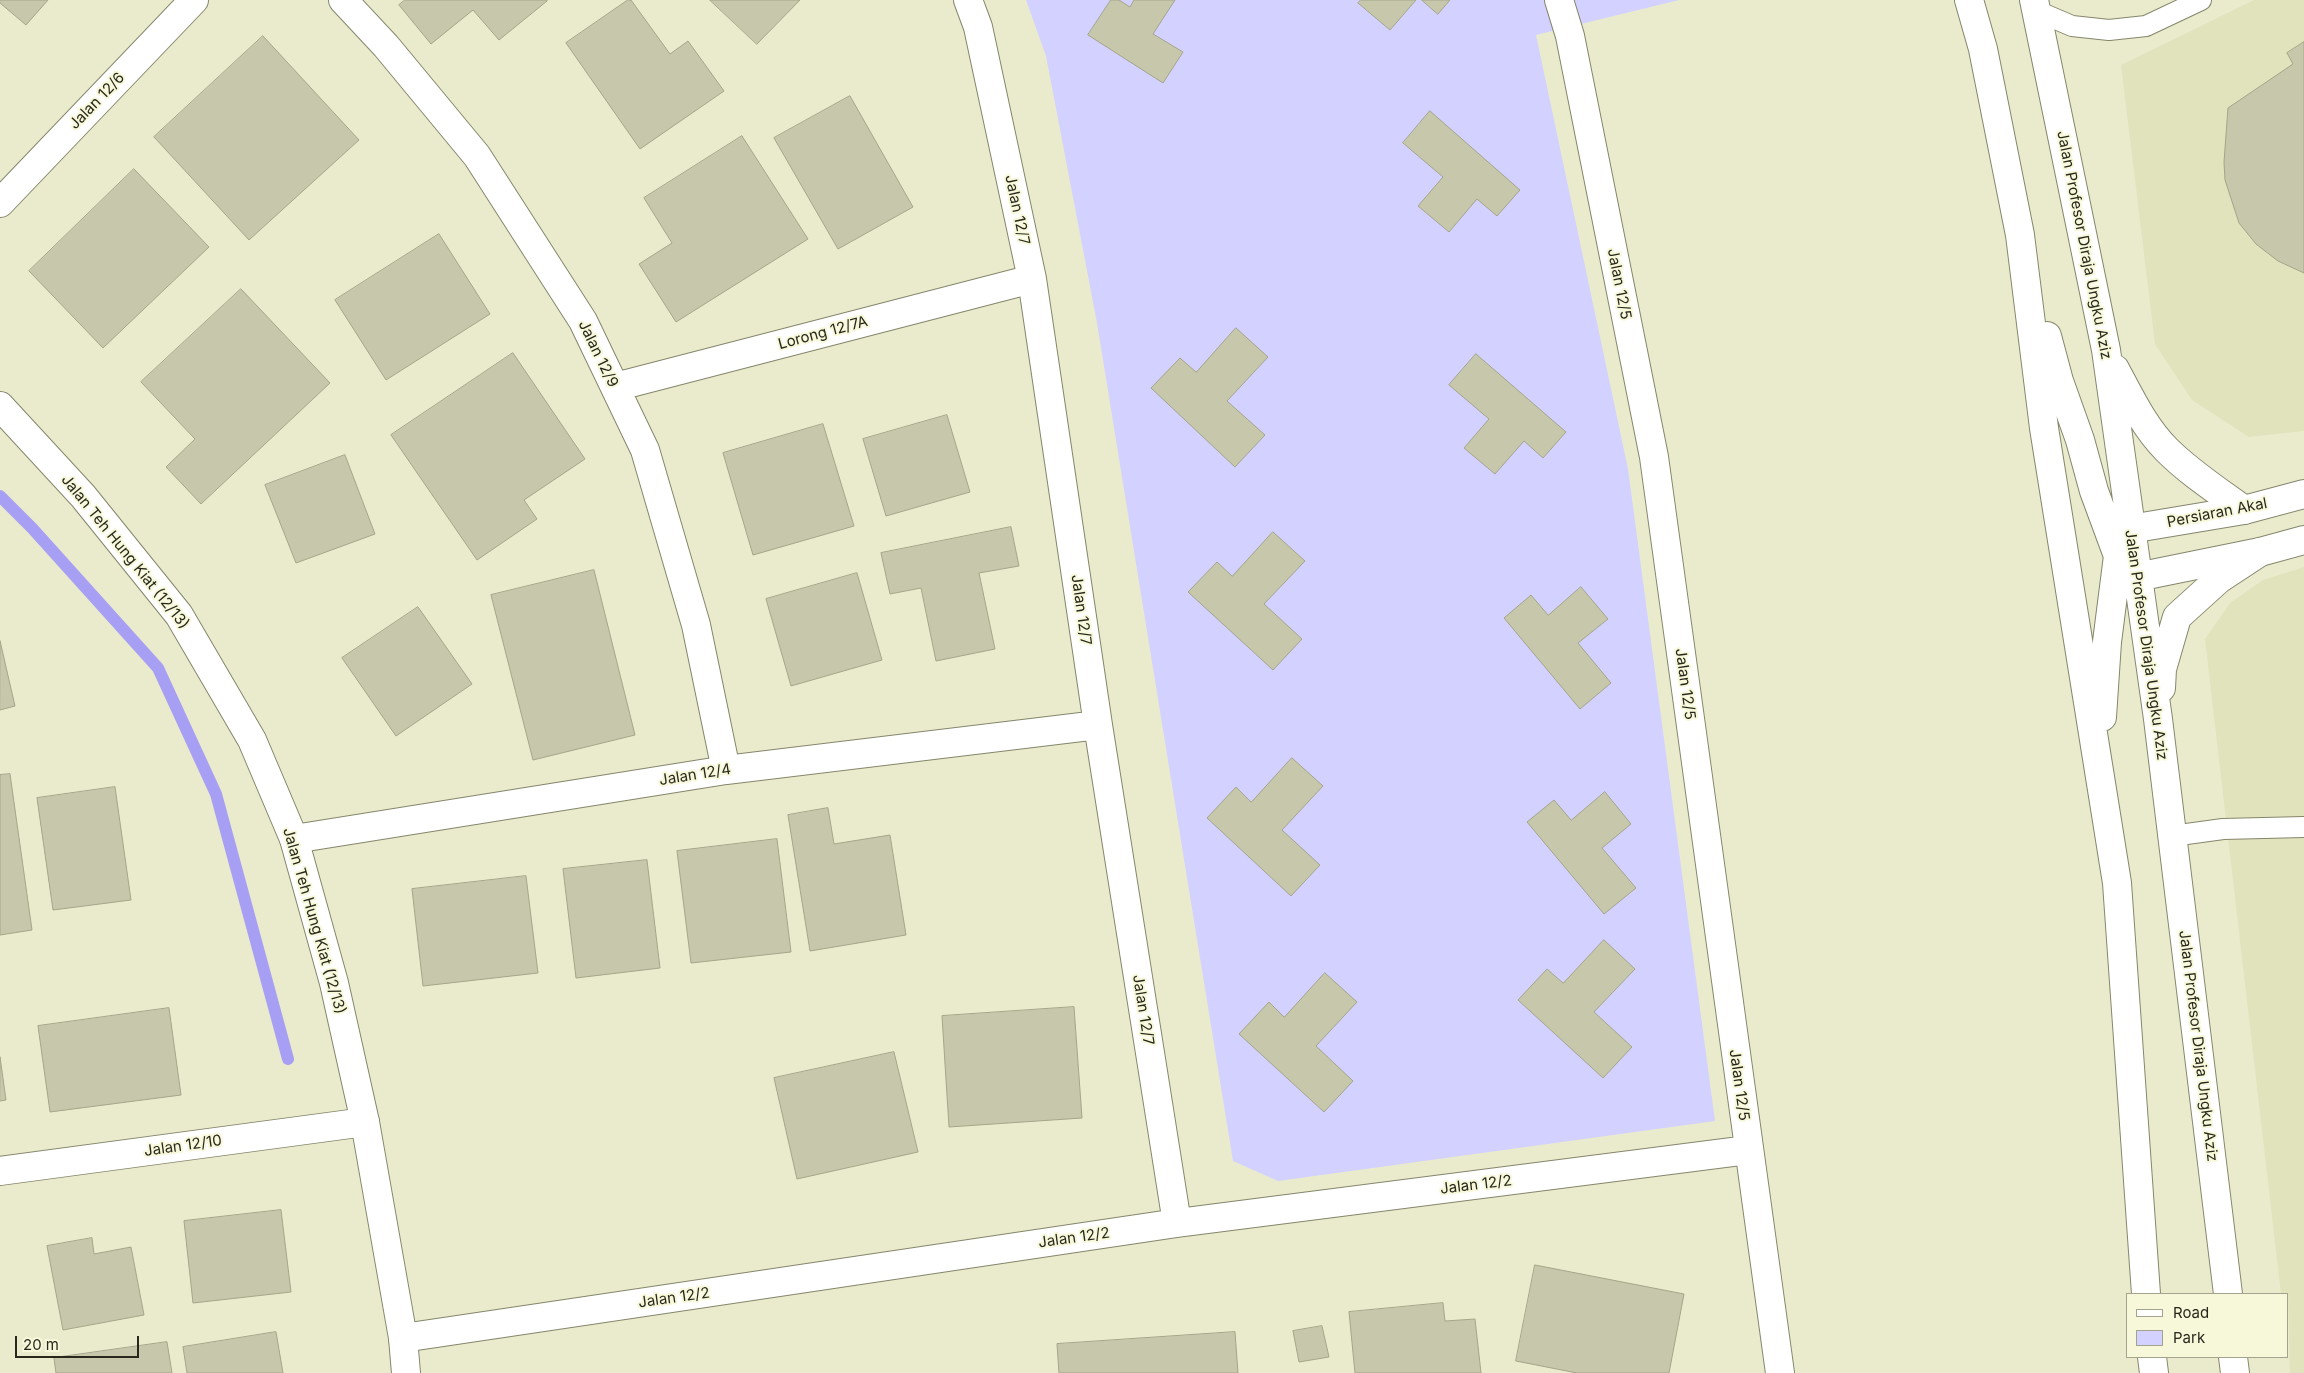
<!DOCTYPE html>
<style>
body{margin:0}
#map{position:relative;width:2304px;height:1373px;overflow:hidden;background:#eaebcd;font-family:Inter,sans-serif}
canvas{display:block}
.legend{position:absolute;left:2126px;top:1293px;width:162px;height:65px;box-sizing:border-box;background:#f7f8da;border:1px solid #a4a48e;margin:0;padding:6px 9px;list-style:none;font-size:15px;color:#27271c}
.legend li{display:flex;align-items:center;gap:10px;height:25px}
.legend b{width:25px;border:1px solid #a4a48e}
.scale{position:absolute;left:15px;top:1336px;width:124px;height:22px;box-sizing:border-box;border:2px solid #27271c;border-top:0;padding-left:6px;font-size:15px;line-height:18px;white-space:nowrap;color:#27271c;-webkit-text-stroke:4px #f7f8da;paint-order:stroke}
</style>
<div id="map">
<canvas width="2304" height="1373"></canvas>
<ul class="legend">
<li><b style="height:6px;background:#fff"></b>Road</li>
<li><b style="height:14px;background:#d2d1ff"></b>Park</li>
</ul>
<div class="scale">20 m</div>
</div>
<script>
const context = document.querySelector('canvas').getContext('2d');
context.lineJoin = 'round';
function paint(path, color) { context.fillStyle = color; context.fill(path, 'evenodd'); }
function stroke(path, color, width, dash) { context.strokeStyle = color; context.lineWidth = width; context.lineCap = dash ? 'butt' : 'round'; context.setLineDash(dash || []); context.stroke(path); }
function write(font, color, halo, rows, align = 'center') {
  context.font = font + ' Inter,sans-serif'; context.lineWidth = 4; context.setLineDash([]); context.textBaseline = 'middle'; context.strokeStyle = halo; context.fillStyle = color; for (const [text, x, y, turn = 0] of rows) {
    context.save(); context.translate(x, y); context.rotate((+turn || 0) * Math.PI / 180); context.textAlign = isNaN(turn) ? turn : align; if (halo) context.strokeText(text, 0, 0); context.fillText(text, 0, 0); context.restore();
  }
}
const built = new Path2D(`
 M2254,0H2304V431L2249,437L2192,400L2155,344L2121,65Z
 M2304,567V1373H2290L2288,1294H2281L2205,639L2230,603L2263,580Z`);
const green = new Path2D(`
 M1026,0H1679L1536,35L1628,469L1715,1121L1278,1181L1233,1161L1097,323L1046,56Z`);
const stream = new Path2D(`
 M0,496L32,528L158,668L216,794L288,1059`);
const building = new Path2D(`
 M0,0H48L26,25L0,3Z
 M405,0H547V1L499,40L473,10L431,44L399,5Z
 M628,0H631L670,54L688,41L724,91L640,149L566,43Z
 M710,0H800L757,44Z
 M1111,0H1119L1130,7L1134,0H1175L1153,34L1183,52L1163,83L1088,35Z
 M1361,0H1416L1390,30L1358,3Z
 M1422,0H1450L1438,14Z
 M263,36L359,140L249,240L154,137Z
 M2304,42V273L2278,261L2256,244L2239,223L2225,180L2224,162L2228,108L2293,64L2287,53Z
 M850,96L913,207L838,249L774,138Z
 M1430,111L1520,190L1497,216L1477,199L1449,232L1418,206L1443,177L1403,143Z
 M742,136L808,239L676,322L639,264L672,243L644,198Z
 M134,169L209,247L103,348L29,271Z
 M439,234L490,314L386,380L335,300Z
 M241,289L330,383L201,504L166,467L195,439L141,382Z
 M1236,328L1268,357L1227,401L1265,435L1235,467L1151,388L1180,358L1196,372Z
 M513,353L585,459L524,500L537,519L477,560L391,435Z
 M1476,354L1566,432L1543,458L1524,441L1495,474L1464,448L1489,419L1449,385Z
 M947,415L970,492L886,516L863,439Z
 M823,424L854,526L753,555L723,453Z
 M345,455L375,534L296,563L265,485Z
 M1011,527L1019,566L979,573L995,649L936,661L921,588L890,594L881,553Z
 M1273,532L1305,561L1264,604L1302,639L1273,670L1188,592L1217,562L1232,576Z
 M594,570L635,735L533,760L491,595Z
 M857,573L882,660L791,686L766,599Z
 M1581,587L1608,619L1578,643L1611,683L1580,709L1504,618L1531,595L1548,615Z
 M418,607L472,684L396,736L342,658Z
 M0,641L15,706L0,710Z
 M1292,758L1323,786L1282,830L1320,865L1291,896L1207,818L1236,787L1251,802Z
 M10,774L32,930L0,935V775Z
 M115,787L131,900L53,910L37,798Z
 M1605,792L1631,824L1602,848L1636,888L1604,914L1527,822L1554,800L1571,820Z
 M828,808L834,844L890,835L906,935L810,951L788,815Z
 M777,839L791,952L691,963L677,851Z
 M647,860L660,968L576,978L563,869Z
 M526,876L538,973L423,986L412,889Z
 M1604,940L1635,969L1594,1012L1632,1047L1603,1078L1518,1000L1547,969L1563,983Z
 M1325,973L1357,1002L1316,1046L1353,1081L1324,1112L1239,1034L1269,1002L1284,1017Z
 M1074,1007L1082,1118L949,1127L942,1016Z
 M169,1008L181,1095L50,1112L38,1026Z
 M894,1052L918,1152L797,1179L774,1078Z
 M0,1057L6,1100L0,1101Z
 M281,1210L291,1292L193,1303L184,1221Z
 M92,1238L94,1254L131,1247L144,1315L63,1330L47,1246Z
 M1535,1265L1684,1294L1669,1373H1577L1516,1361Z
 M1443,1303L1445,1321L1475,1319L1481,1373H1355L1349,1312Z
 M1322,1326L1329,1357L1299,1362L1293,1331Z
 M276,1332L283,1373H187L183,1347Z
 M1235,1332L1238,1373H1059L1057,1344Z
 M167,1342L172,1373H56L54,1358Z`);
const service = new Path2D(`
 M2037,11L2072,26L2109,30L2146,26L2201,0
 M2172,836L2223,829L2304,827`);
const minor = new Path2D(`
 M343,0L386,46L477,156L583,321L645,450L696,625L726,770
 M968,0L978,27L1032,279L1098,725L1177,1223
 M1559,0L1570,36L1654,457L1780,1373
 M0,203L194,0
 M615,387L1032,279
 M294,839L726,770L1098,725
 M0,1171L365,1122
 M403,1338L1177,1223L1748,1150`);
const tertiary = new Path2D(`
 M0,406L83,496L179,615L252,740L294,839L334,983L365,1122L403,1338L406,1373
 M2130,529L2244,510L2304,494
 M2137,577L2260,552L2304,540`);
const primary = new Path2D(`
 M1969,0L1983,49L2020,235L2044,428L2117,883L2146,1294
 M2034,0L2106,350L2158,719L2228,1294
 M2047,336L2059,381L2080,440L2094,491L2118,556L2133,573
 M2115,369C2130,397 2144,427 2167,450C2190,473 2218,491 2244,510
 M2161,688L2162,669L2177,617L2219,579L2260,552
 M2102,717L2107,642L2118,556L2123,544
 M2152,1357L2154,1373
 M2233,1357L2235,1373`);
const streetNames = [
 ["Jalan 12/6",97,101,-46],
 ["Jalan 12/7",1017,210,78],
 ["Jalan Profesor Diraja Ungku Aziz",2084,245,79],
 ["Jalan 12/5",1619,284,79],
 ["Lorong 12/7A",823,333,-15],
 ["Jalan 12/9",598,354,64],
 ["Persiaran Akal",2217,513,-11],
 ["Jalan Teh Hung Kiat (12/13)",125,552,51],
 ["Jalan 12/7",1081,610,82],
 ["Jalan Profesor Diraja Ungku Aziz",2146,645,82],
 ["Jalan 12/5",1685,684,82],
 ["Jalan 12/4",695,775,-9],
 ["Jalan Teh Hung Kiat (12/13)",314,921,74],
 ["Jalan 12/7",1143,1010,81],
 ["Jalan Profesor Diraja Ungku Aziz",2198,1046,83],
 ["Jalan 12/5",1739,1085,82],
 ["Jalan 12/10",183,1146,-8],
 ["Jalan 12/2",1476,1185,-7],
 ["Jalan 12/2",1074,1238,-8],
 ["Jalan 12/2",674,1298,-8]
];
paint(built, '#e1e3bd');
paint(green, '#d2d1ff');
stroke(stream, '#a69ff3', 12);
paint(building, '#c7c8ab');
stroke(building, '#a4a589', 1);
stroke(service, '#85866b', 22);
stroke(minor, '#85866b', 30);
stroke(tertiary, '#85866b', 30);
stroke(primary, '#85866b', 30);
stroke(service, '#fff', 20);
stroke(minor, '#fff', 28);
stroke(tertiary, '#fff', 28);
stroke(primary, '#fff', 28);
write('15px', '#27271c', '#f7f8da', streetNames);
</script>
